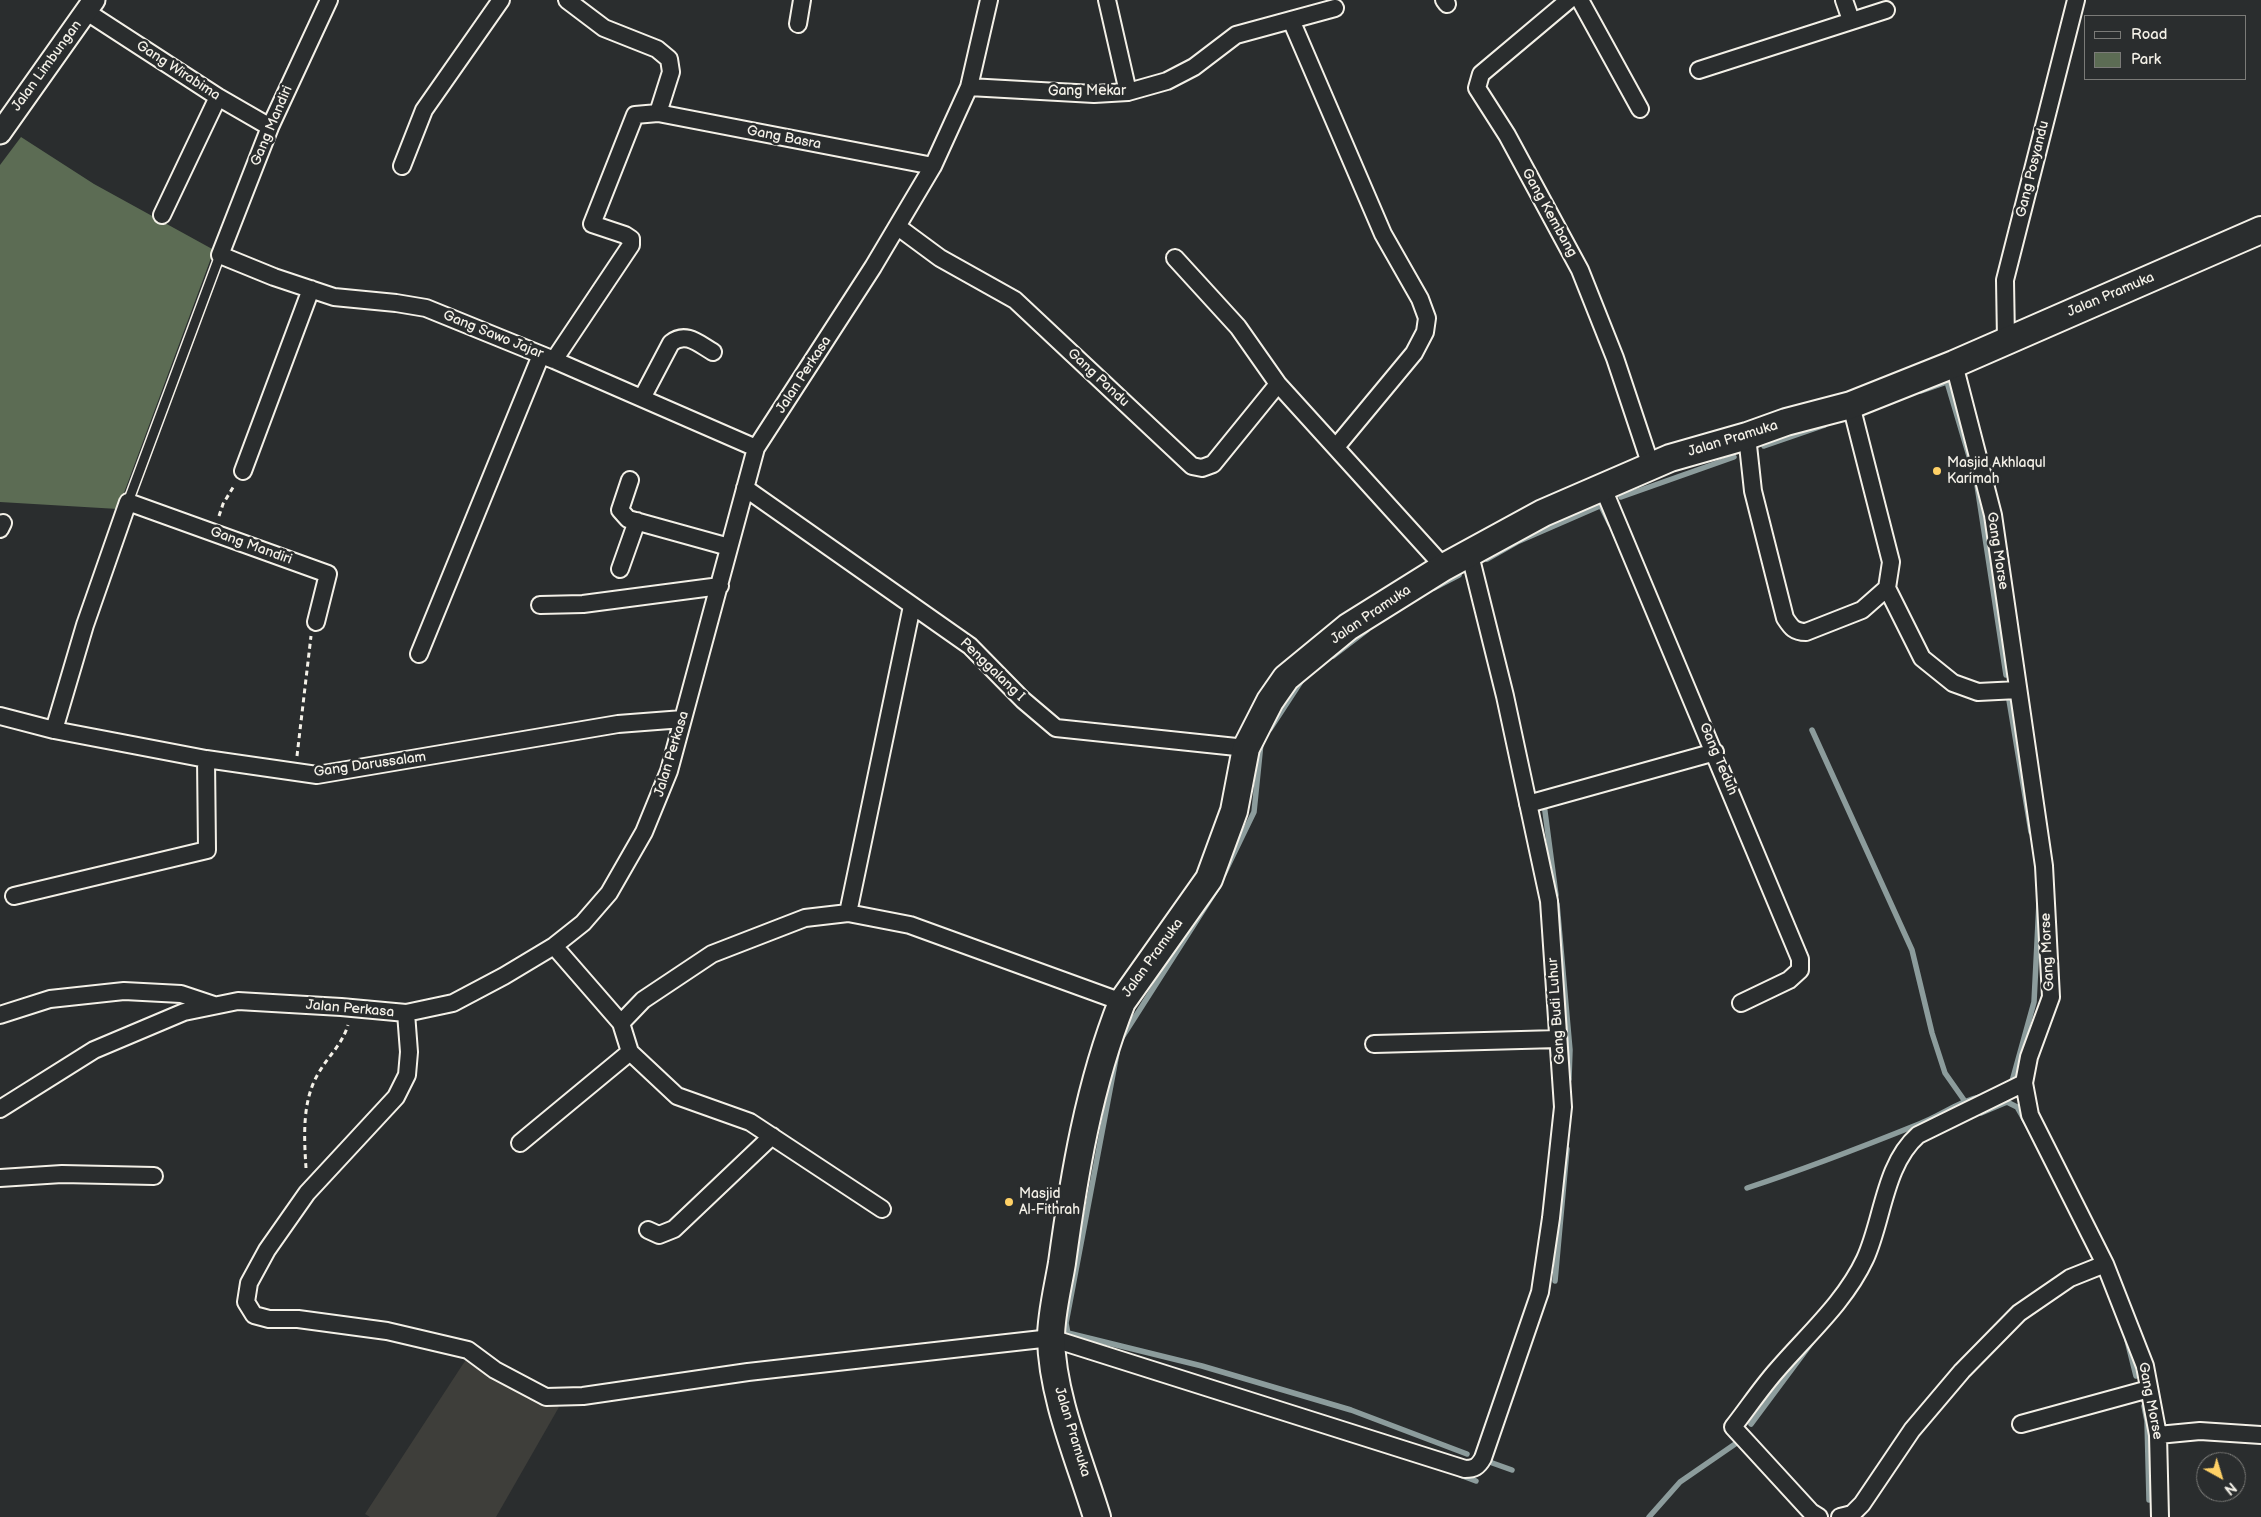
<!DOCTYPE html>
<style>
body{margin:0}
#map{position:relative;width:2261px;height:1517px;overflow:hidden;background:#2a2d2e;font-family:"Balsamiq Sans",sans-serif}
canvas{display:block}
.legend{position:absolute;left:2084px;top:15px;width:162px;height:65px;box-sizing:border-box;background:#2a2d2e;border:1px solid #7b7b78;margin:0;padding:6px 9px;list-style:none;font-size:15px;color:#f4f1e8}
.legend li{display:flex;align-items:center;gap:10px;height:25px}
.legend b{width:25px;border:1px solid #7b7b78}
.north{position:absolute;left:2196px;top:1452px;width:50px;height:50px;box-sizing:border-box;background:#2a2d2e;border:1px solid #7b7b78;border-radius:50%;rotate:141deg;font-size:14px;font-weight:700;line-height:20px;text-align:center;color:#f4f1e8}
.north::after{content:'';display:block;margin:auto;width:18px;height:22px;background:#ffd166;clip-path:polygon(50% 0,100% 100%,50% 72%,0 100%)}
</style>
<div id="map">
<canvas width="2261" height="1517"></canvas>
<ul class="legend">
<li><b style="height:6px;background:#2a2d2e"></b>Road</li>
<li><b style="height:14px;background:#5c6c54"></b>Park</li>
</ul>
<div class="north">N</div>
</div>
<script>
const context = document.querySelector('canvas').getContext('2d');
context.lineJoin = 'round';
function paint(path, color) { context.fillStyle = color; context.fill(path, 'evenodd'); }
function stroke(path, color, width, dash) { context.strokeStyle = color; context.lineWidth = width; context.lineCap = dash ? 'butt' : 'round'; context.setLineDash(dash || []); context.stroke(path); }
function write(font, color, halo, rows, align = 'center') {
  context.font = font + ' "Balsamiq Sans",sans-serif'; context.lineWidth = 5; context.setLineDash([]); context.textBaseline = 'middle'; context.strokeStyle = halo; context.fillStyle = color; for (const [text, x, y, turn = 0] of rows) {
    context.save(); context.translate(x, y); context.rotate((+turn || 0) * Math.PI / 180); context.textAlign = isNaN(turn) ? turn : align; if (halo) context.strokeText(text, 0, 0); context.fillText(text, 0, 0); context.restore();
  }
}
const built = new Path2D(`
 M465,1361L559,1407L496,1517H370L365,1514Z`);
const green = new Path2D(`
 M21,137L94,184L214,250L118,509L0,502V165Z`);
const stream = new Path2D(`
 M1921,391L1947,382L1974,473
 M1764,446L1825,425
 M1977,485L2006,675
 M1621,497L1734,457
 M1601,506L1610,524
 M1487,559L1517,542L1602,505
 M1434,588L1459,575
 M1333,656L1367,630
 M2009,700L2031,832
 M1270,729L1302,680
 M1812,730L1912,950L1932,1033L1945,1073L1964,1100
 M1544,804L1556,895
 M1224,874L1254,812L1261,743
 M1557,904L1570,1050L1569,1079
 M1121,1039L1218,887
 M2011,1085L2034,1002L2039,903
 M1981,1113L2007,1102L2017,1107L2025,1121
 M1747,1188C1805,1169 1862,1147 1919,1124C1943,1115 1958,1101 1984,1096
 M1555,1281L1567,1149
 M1068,1333L1202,1366L1351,1410L1467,1454
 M1068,1334L1066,1323L1117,1053
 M2127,1340L2136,1376
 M2144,1406L2147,1421L2149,1500
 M1751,1424L1812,1342
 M1484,1460L1512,1470
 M1460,1475L1476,1481
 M1649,1517L1680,1482L1738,1442`);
const path = new Path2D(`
 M219,516L223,504L235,484
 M297,756L311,636
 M306,1168C304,1137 302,1101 318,1074C328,1056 342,1045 348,1025`);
const service = new Path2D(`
 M128,502L220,255`);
const minor = new Path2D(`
 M329,0L270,127L220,255L274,277L334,297L396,303L426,308L554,360L756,448
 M567,0L604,28L657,49L669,59L671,72L658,113
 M1107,0L1128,92
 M1444,0L1447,4
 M1569,0L1481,74L1477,88L1507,135L1580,270L1615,358L1651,466
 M1580,0L1640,109
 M1844,0L1851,20
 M87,12L218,97L270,127
 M1291,20L1383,234L1420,299L1427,318L1425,332L1414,353L1336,447
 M798,24L802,0
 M1699,70L1886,10
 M969,87L1094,94L1128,92L1167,81L1194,67L1236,35L1335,8
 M402,166L424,110L501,0
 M162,215L218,97
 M898,227L940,258L1015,300L1192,466L1202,468L1213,464L1278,384
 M1175,258L1238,327L1278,384L1444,567
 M2006,340L2005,280L2076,0
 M554,360L631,245V239L625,235L592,224L635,115L658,113L933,166
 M1954,364L1993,515L2044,866L2051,997L2029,1057L2024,1083L2030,1115L2105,1264L2145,1366L2158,1435L2160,1517
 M642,398L671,343C686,331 699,344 713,352
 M1747,436L1753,491L1785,618C1791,627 1794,632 1806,632L1862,610L1887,588L1891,562L1851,405
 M243,471L311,289
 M630,480L620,510L628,519L729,547
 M745,488L970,646L1023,700L1056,728L1246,748
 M1603,488L1800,959V970L1789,980L1741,1003
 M0,529L3,523
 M620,569L637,521
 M1887,588L1922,658L1953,683L1978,692L2018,690
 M540,605L583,604L720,586
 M419,654L541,355
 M0,716L54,730L206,759L317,775L618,724L683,719
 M54,730L85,625L128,502L328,574L316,622
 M1528,804L1715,752
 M14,896L207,850L206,759
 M848,913L912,606
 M554,946L621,1023L630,1052L677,1096L750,1122L882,1209
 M406,1013L409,1052L407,1075L396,1097L307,1193L267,1250L249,1283L246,1302L254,1315L269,1319H298L387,1331L468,1350L495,1370L546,1397L583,1396L748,1372L1051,1338L1465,1469C1474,1469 1478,1467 1483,1458L1540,1292L1551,1218L1563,1107L1549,901L1505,696L1470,555
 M0,1015L50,999L124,991L181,994L214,1005
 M621,1023L643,1000L712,954L805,918L848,913L910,925L1122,1002
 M1374,1044L1558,1039
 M0,1109L94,1050L184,1012L238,1001L341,1007L406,1013L453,1003L504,976L554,946L583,923L609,893L644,832L669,771L756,448L873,267L933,166L969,87L989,0
 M520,1143L630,1052
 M0,1178L62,1174L154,1176
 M648,1230L659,1235L674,1229L772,1136
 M2021,1424L2149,1389
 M2158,1435L2200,1431L2261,1435
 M1819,1517L1811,1512L1733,1427C1748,1408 1761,1388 1777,1370C1807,1335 1845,1302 1865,1259C1883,1220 1884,1165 1918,1135L2024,1083
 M1840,1517L1852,1514L1862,1504L1912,1430L1962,1371L2019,1313L2070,1278L2105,1264`);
const tertiary = new Path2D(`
 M0,133L94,0`);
const primary = new Path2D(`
 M1097,1517C1080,1461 1052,1397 1051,1338C1051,1314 1058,1287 1062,1263C1074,1175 1089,1085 1122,1002L1209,879L1234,811L1246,748L1270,701L1286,678L1348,627L1444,567L1543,513L1670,458L1747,436L1786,422L1851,405L1954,364L2261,230`);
const markers = [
 [1937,471,5,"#ffd166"],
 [1009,1202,5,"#ffd166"]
];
const streetNames = [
 ["Jalan Limbungan",47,66,-54],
 ["Gang Wirabima",178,71,33],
 ["Gang Mekar",1087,91],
 ["Gang Mandiri",272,126,-67],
 ["Gang Basra",784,138,11],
 ["Gang Posyandu",2033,169,-76],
 ["Gang Kembang",1549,213,61],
 ["Jalan Pramuka",2111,295,-23],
 ["Gang Sawo Jajar",493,335,22],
 ["Jalan Perkasa",804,375,-57],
 ["Gang Pandu",1098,378,43],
 ["Jalan Pramuka",1733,439,-17],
 ["Gang Mandiri",251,546,20],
 ["Gang Morse",1997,551,81],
 ["Jalan Pramuka",1371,615,-34],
 ["Penggalang I",992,670,44],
 ["Jalan Perkasa",672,754,-73],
 ["Gang Teduh",1718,759,67],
 ["Gang Darussalam",370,765,-8],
 ["Gang Morse",2048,952,-93],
 ["Jalan Pramuka",1153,958,-54],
 ["Jalan Perkasa",350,1009,5],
 ["Gang Budi Luhur",1557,1011,-94],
 ["Gang Morse",2150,1401,79],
 ["Jalan Pramuka",1072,1432,73]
];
const poiNames = [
 ["Masjid Akhlaqul",1947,463],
 ["Karimah",1947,479],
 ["Masjid",1019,1194],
 ["Al-Fithrah",1019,1210]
];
paint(built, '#3e3e3a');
paint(green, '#5c6c54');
stroke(stream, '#8c9c9c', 5.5);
stroke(service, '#f4f1e8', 12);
stroke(minor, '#f4f1e8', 20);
stroke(tertiary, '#f4f1e8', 25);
stroke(primary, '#f4f1e8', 30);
stroke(path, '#f4f1e8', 3, [5, 4]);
stroke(service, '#2a2d2e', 9);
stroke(minor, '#2a2d2e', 16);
stroke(tertiary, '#2a2d2e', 21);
stroke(primary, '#2a2d2e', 26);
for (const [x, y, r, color] of markers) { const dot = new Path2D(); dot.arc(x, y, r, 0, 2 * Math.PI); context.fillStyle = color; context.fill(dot); stroke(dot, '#2a2d2e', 2); }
write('14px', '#f4f1e8', '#2a2d2e', streetNames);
write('14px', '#f4f1e8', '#2a2d2e', poiNames, 'left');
</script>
